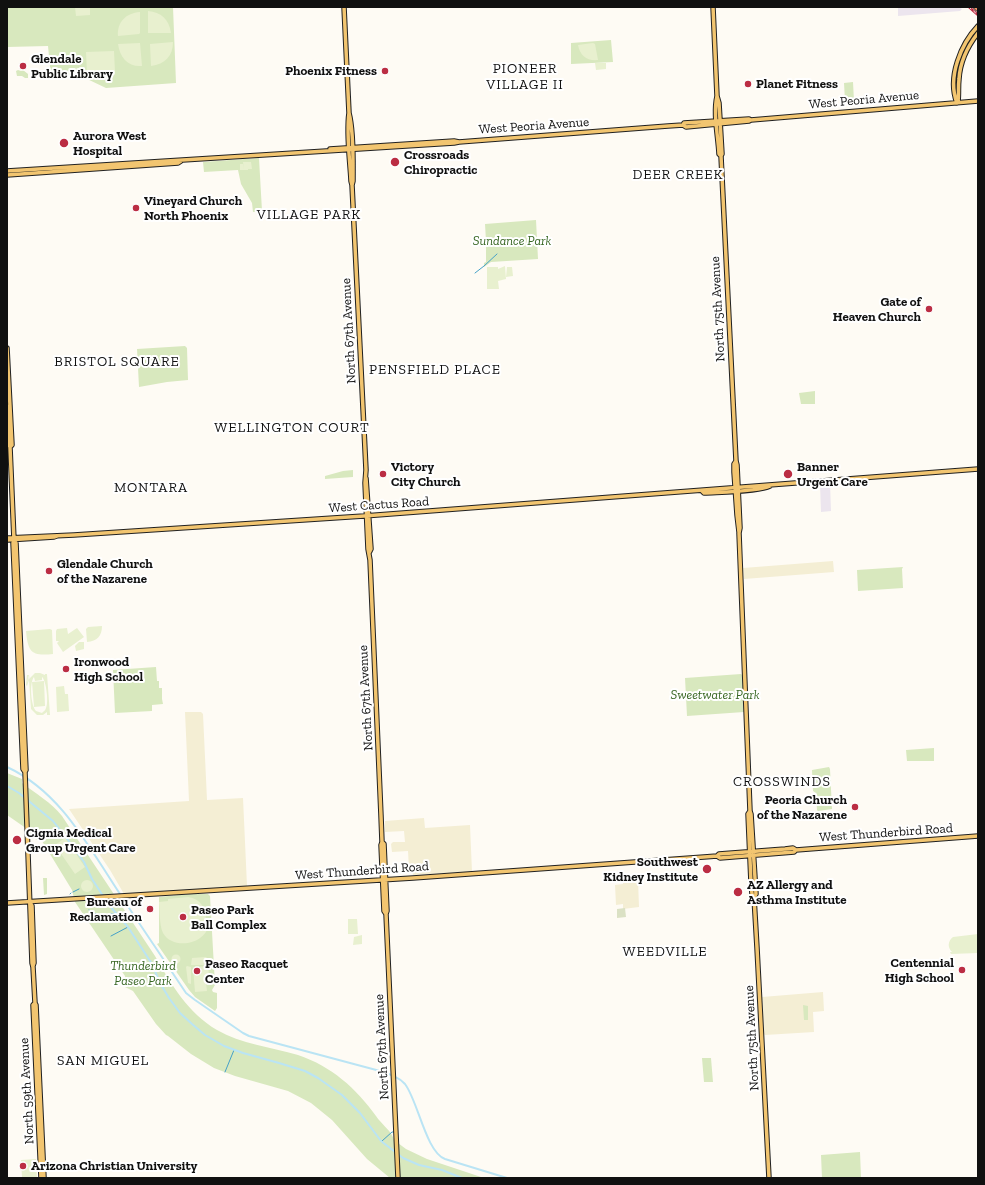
<!DOCTYPE html>
<style>
body{margin:0}
#map{position:relative;width:985px;height:1185px;overflow:hidden;background:#fefbf4;font-family:"Zilla Slab",serif}
canvas{display:block}
.frame{position:absolute;inset:0;border:8px solid #101010;pointer-events:none}
</style>
<div id="map">
<canvas width="985" height="1185"></canvas>
<div class="frame"></div>
</div>
<script>
const context = document.querySelector('canvas').getContext('2d');
context.lineJoin = 'round';
function paint(path, color) { context.fillStyle = color; context.fill(path, 'evenodd'); }
function stroke(path, color, width, dash) { context.strokeStyle = color; context.lineWidth = width; context.lineCap = dash ? 'butt' : 'round'; context.setLineDash(dash || []); context.stroke(path); }
function write(font, color, halo, rows, align = 'center') {
  context.font = font + ' "Zilla Slab",serif'; context.lineWidth = 4; context.setLineDash([]); context.textBaseline = 'middle'; context.strokeStyle = halo; context.fillStyle = color; for (const [text, x, y, turn = 0] of rows) {
    context.save(); context.translate(x, y); context.rotate((+turn || 0) * Math.PI / 180); context.textAlign = isNaN(turn) ? turn : align; if (halo) context.strokeText(text, 0, 0); context.fillText(text, 0, 0); context.restore();
  }
}
const industrial = new Path2D(`
 M898,7H959L962,9L960,11L898,16Z
 M830,483L831,511L821,512L820,484Z`);
const farmland = new Path2D(`
 M833,561L834,572L744,579L743,568Z
 M185,712H201L203,714L207,800L243,798L247,886L124,894L110,870L69,809L189,801Z
 M424,818L425,828L470,825L472,872L413,875L412,869H409L408,851L392,852L391,844L393,842H405L404,831L385,832V821Z
 M638,880L639,907L623,909V904L616,905L615,885L623,884V882Z
 M823,992L824,1011L813,1012L814,1032L765,1035L764,1034L762,997Z`);
const green = new Path2D(`
 M7,7H173L176,83L106,88L85,78L79,76L51,77L48,46L7,47Z
 M611,40L613,62L571,64V43Z
 M18,70L21,71L23,70L28,74V78H25L22,76H17L16,71Z
 M853,82L854,101H845L844,83Z
 M259,158L262,211L253,212L252,203L241,184L238,170L204,172L203,162Z
 M536,220L538,259L491,262L484,267V263L486,262V241L485,224Z
 M185,346L187,348L188,380L167,382L139,387L137,349Z
 M815,391V404H801L799,393Z
 M353,470V477L325,479V476L343,471Z
 M903,567L902,569L903,588L858,591L857,570Z
 M156,667L157,681H159V688H162V699L163,704L152,705V711L115,713L113,670Z
 M741,674L743,676L744,712L687,716L685,678Z
 M934,748V761H907L906,750Z
 M829,767L830,769L832,809L818,811L817,810L816,793L813,791L812,770Z
 M7,773L22,779V783C36,794 51,802 62,816L155,956C171,984 188,1013 217,1030C241,1044 271,1047 298,1055C331,1066 356,1088 376,1116C381,1124 392,1131 394,1140L406,1149L427,1159L484,1178H390L367,1159L332,1120L311,1103L288,1091L235,1076L214,1068L191,1054L168,1036L166,1035L156,1024L133,991L125,987V976L75,902L72,890L42,841L35,839H30V831L7,815Z
 M43,878H47V894L44,895Z
 M189,894H208L210,896L215,985L212,990L213,992L217,993V1008L215,1011L195,997L189,990L157,944L159,943V897Z
 M803,1005L808,1006V1020H804Z
 M702,1058H711L713,1082H704Z
 M860,1152L861,1178H822L821,1155Z`);
const cemetery = new Path2D(`
 M625,908L626,917L617,918V909Z`);
const pitch = new Path2D(`
 M75,7H90V15L76,16Z
 M148,11C161,12 169,19 171,33H148Z
 M140,12V33L139,34L118,36C117,22 126,13 140,12Z
 M173,42C173,56 165,64 151,66L150,44Z
 M140,43L142,66C128,67 120,58 118,44Z
 M593,43L595,44L598,60C587,61 580,56 578,45Z
 M114,51L115,72L87,74L86,52Z
 M595,63H606V69L596,70Z
 M243,162H251L252,169H248V170H240V164H243L244,169Z
 M505,266L506,279L498,281L499,289H487V267H498V269Z
 M507,267H512L513,276L506,277Z
 M102,626C102,636 97,641 87,642L86,629L88,627Z
 M67,628L68,634L77,628L84,637L63,652L57,643L59,641H56V631L57,629Z
 M50,629L52,630L53,654C32,656 28,653 26,631Z
 M79,642H84V649L76,651L75,646Z
 M35,673H40L45,675V674H47L50,715H47V712L43,715H37L31,709L29,680L27,686L26,685L27,675H29L27,683L30,675L29,679ZM34,677L35,681L42,680V677C46,680 49,702 46,708C45,711 44,711 42,713L36,711C31,706 29,683 34,677Z
 M44,681L45,706L34,707L32,682Z
 M64,686L65,694H68L69,711L57,712L56,687Z
 M65,838L85,867L75,874L55,845Z
 M81 886a6 6 0 1 1 12 0a6 6 0 1 1-12 0Z
 M188,897C201,899 206,908 206,921H209C210,943 174,952 163,933C159,924 160,911 159,902L168,901V899Z
 M348,919H357L358,934H348Z
 M978,934V953L951,954L950,952H952C947,947 948,941 953,937Z
 M362,935V944L353,945L354,937Z
 M171.5 959a4.5 4.5 0 1 1 9 0a4.5 4.5 0 1 1-9 0Z
 M206,957L207,958V965H191L192,958Z
 M187,966L191,967V984L188,983L186,967Z
 M208,966L210,982L206,983L207,991L195,992L193,968L194,967Z
 M36,1159L37,1178H18L22,1177L21,1160Z`);
const stream = new Path2D(`
 M475,273L484,266L497,254
 M46,838L48,837
 M73,892L79,889
 M70,894L71,893
 M89,910L100,916
 M102,916L116,913
 M111,936L128,927
 M225,1072L234,1050
 M382,1141L392,1132H395`);
const canal = new Path2D(`
 M7,767C61,792 88,846 120,894
 M7,786L19,793L53,821L68,840L84,862L92,879L109,905L128,927L152,964L160,983L169,998L180,1013L192,1024L205,1035L224,1046L243,1053L279,1063L305,1071L318,1078L342,1095L360,1113L381,1141L403,1158L419,1165L442,1170L462,1178
 M123,899L186,993L195,1000L243,1033L249,1036L380,1071C389,1074 399,1077 405,1084C418,1101 426,1152 445,1159L507,1178`);
const major = new Path2D(`
 M344,7L349,113C346,134 350,160 351,181L352,185
 M713,7L717,96L719,103L722,154L721,156
 M717,96C713,114 718,135 719,154L721,156L736,461L737,465L740,528L739,533L750,811L751,814L756,894L754,897
 M958,101C959,94 958,87 959,79C960,62 967,47 978,33
 M957,103C947,77 961,44 978,26
 M349,113C354,132 353,160 353,181L352,185L366,470L365,483L368,549L370,560L381,816L382,842L381,845L384,911L386,914L398,1178
 M683,125L684,123L749,119L751,120L978,101
 M330,149L454,141L459,142L668,126L683,125L686,127L749,121L751,120
 M7,171L454,143L459,142
 M7,175L178,163L181,161
 M7,348L12,445L10,447L14,540L13,543L23,769L25,772
 M7,406L9,445L10,447
 M736,461L734,464V472L737,515L739,532
 M366,478L371,549L369,553
 M702,491L704,493C719,492 758,492 770,486
 M7,538L74,535L364,516L978,469
 M7,540L54,537L57,536
 M14,540L16,543L26,770L25,772L32,963L33,967L35,1003L36,1005L44,1178
 M750,811L748,814L751,883L752,894L754,897L757,948L769,1178
 M382,842L384,844L387,911L386,914
 M717,856L719,854L785,849L793,848L796,850
 M30,902L32,906L34,963L33,966
 M7,903L413,878L704,857L717,856L720,858L794,852L796,850L978,836
 M35,1003L33,1005L41,1178`);
const highway = new Path2D(`
 M976,7L978,9`);
const rail = new Path2D(`
 M969,7L978,15`);
const markers = [
 [23,66,4,"#bb2d43"],
 [385,71,4,"#bb2d43"],
 [748,84,4,"#bb2d43"],
 [64,143,5,"#bb2d43"],
 [395,162,5,"#bb2d43"],
 [136,208,4,"#bb2d43"],
 [929,309,4,"#bb2d43"],
 [383,474,4,"#bb2d43"],
 [788,474,5,"#bb2d43"],
 [49,571,4,"#bb2d43"],
 [66,669,4,"#bb2d43"],
 [855,807,4,"#bb2d43"],
 [17,840,5,"#bb2d43"],
 [707,869,5,"#bb2d43"],
 [738,892,5,"#bb2d43"],
 [150,909,4,"#bb2d43"],
 [183,917,4,"#bb2d43"],
 [962,970,4,"#bb2d43"],
 [197,971,4,"#bb2d43"],
 [23,1166,4,"#bb2d43"]
];
const poiNames = [
 ["Glendale",31,59],
 ["Public Library",31,74],
 ["Phoenix Fitness",377,71,"right"],
 ["Planet Fitness",756,84],
 ["Aurora West",73,136],
 ["Hospital",73,151],
 ["Crossroads",404,155],
 ["Chiropractic",404,170],
 ["Vineyard Church",144,201],
 ["North Phoenix",144,216],
 ["Gate of",921,302,"right"],
 ["Heaven Church",921,317,"right"],
 ["Victory",391,467],
 ["City Church",391,482],
 ["Banner",797,467],
 ["Urgent Care",797,482],
 ["Glendale Church",57,564],
 ["of the Nazarene",57,579],
 ["Ironwood",74,662],
 ["High School",74,677],
 ["Peoria Church",847,800,"right"],
 ["of the Nazarene",847,815,"right"],
 ["Cignia Medical",26,833],
 ["Group Urgent Care",26,848],
 ["Southwest",698,862,"right"],
 ["Kidney Institute",698,877,"right"],
 ["AZ Allergy and",747,885],
 ["Asthma Institute",747,900],
 ["Bureau of",142,902,"right"],
 ["Reclamation",142,917,"right"],
 ["Paseo Park",191,910],
 ["Ball Complex",191,925],
 ["Centennial",954,963,"right"],
 ["High School",954,978,"right"],
 ["Paseo Racquet",205,964],
 ["Center",205,979],
 ["Arizona Christian University",31,1166]
];
const streetNames = [
 ["West Peoria Avenue",864,100,-5],
 ["West Peoria Avenue",534,126,-4],
 ["North 75th Avenue",718,309,-93],
 ["North 67th Avenue",349,331,-93],
 ["West Cactus Road",379,505,-4],
 ["North 67th Avenue",366,698,-93],
 ["West Thunderbird Road",886,833,-4],
 ["West Thunderbird Road",362,871,-4],
 ["North 75th Avenue",752,1038,-93],
 ["North 67th Avenue",382,1047,-93],
 ["North 59th Avenue",27,1091,-93]
];
const parkNames = [
 ["Sundance Park",512,241],
 ["Sweetwater Park",715,695],
 ["Thunderbird",143,966],
 ["Paseo Park",143,981]
];
const neighbourhoodNames = [
 ["PIONEER",525,69],
 ["VILLAGE II",525,85],
 ["DEER CREEK",678,175],
 ["VILLAGE PARK",309,215],
 ["BRISTOL SQUARE",117,362],
 ["PENSFIELD PLACE",435,370],
 ["WELLINGTON COURT",292,428],
 ["MONTARA",151,488],
 ["CROSSWINDS",782,782],
 ["WEEDVILLE",665,952],
 ["SAN MIGUEL",103,1061]
];
paint(industrial, '#ece5ee');
paint(farmland, '#f4eed4');
paint(green, '#d8e8be');
paint(cemetery, '#dbe1c4');
paint(pitch, '#e8f0cf');
stroke(stream, '#45a1c8', 1);
stroke(canal, '#bae4f4', 2);
stroke(major, '#212121', 5.5);
stroke(highway, '#212121', 6);
stroke(major, '#f2c570', 3.5);
stroke(highway, '#ed9463', 4.5);
stroke(rail, '#bb2d43', 2.5);
stroke(rail, '#fff', 1, [3]);
for (const [x, y, r, color] of markers) { const dot = new Path2D(); dot.arc(x, y, r, 0, 2 * Math.PI); context.fillStyle = color; context.fill(dot); stroke(dot, '#fff', 1.5); }
write('bold 13px', '#101010', '#fff', poiNames, 'left');
write('13px', '#101010', '#fff', streetNames);
write('italic 13px', '#376622', '#fff', parkNames);
context.letterSpacing = '1px';
write('14px', '#101010', '#fff', neighbourhoodNames);
context.letterSpacing = '0px';
</script>
